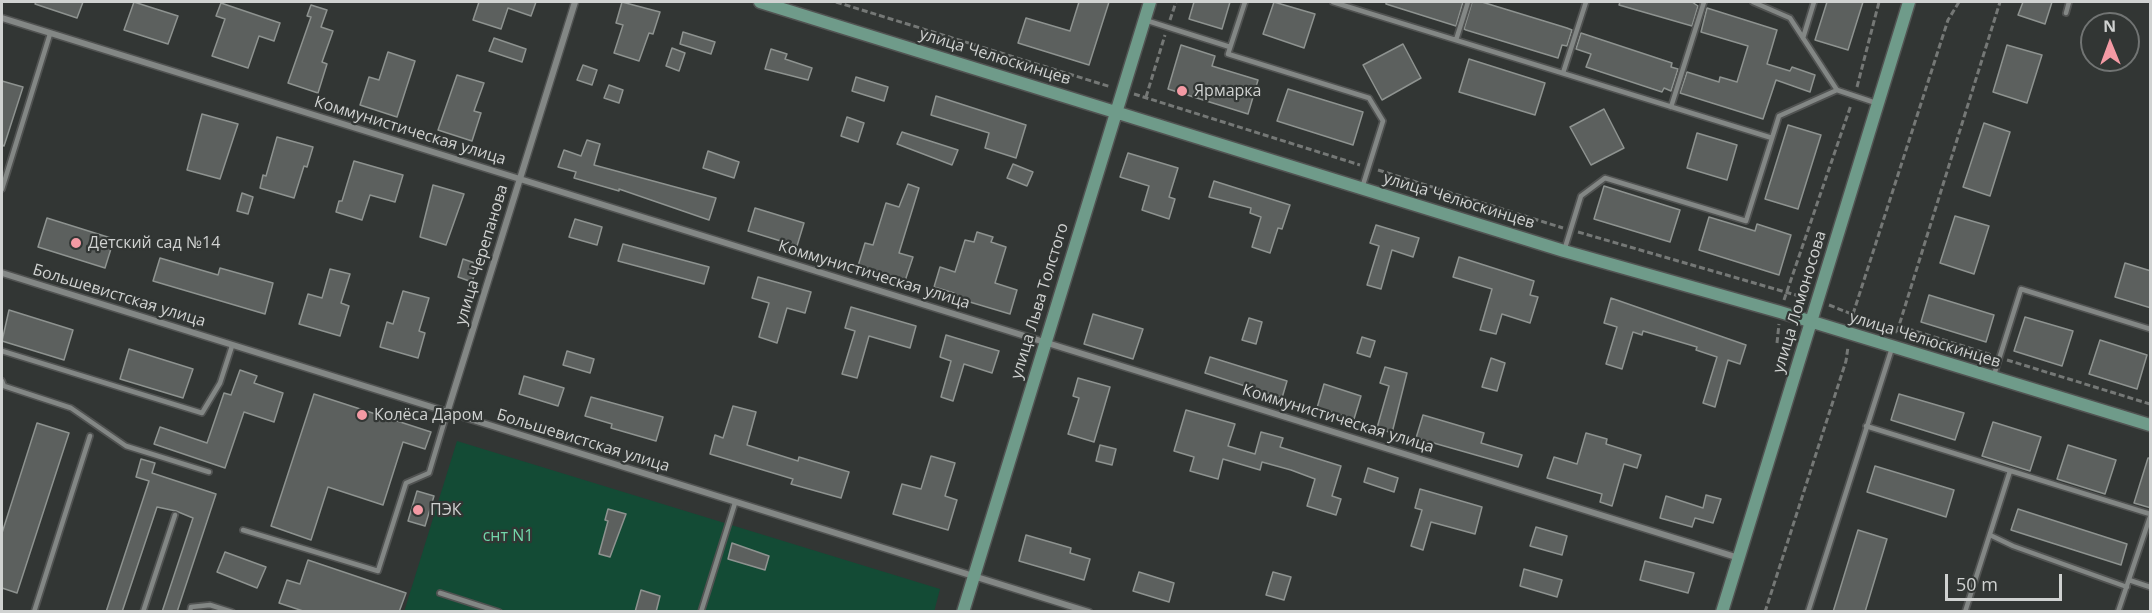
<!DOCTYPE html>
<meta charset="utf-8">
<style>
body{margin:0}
#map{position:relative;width:2152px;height:613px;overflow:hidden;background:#323634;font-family:"Open Sans",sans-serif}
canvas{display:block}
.frame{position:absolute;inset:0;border:3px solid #d0d2d1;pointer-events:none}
.north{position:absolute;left:2080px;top:12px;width:60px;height:60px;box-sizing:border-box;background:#323634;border:2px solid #717473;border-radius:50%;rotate:359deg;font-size:16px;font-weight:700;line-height:24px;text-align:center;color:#d0d2d1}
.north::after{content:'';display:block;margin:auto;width:21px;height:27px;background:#f49aa4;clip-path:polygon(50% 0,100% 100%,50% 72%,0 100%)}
.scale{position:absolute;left:1945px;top:574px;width:117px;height:27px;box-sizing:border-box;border:3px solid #d0d2d1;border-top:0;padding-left:8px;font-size:18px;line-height:21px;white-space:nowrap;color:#d0d2d1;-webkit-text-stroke:4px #323634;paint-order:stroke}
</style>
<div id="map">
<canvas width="2152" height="613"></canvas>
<div class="frame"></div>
<div class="north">N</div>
<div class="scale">50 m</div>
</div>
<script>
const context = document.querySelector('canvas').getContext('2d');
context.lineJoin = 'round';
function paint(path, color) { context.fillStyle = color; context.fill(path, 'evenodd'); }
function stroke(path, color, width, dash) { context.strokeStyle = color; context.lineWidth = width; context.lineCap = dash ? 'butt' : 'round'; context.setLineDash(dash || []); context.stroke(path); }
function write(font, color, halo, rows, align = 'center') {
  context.font = font + ' "Open Sans",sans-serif'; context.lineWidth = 4.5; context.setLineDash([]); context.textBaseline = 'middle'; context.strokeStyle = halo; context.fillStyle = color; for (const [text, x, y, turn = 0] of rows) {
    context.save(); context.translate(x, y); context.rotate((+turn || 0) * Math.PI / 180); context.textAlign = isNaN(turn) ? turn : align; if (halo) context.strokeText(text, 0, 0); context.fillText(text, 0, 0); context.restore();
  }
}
const green = new Path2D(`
 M457,441L940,589L934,612H404Z`);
const building = new Path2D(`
 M36,2H83L77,18L35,4Z
 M134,2L178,16L168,44L124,30Z
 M479,2H536L531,16L508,8L501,29L473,20Z
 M622,2L660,12L653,34L649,33L639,61L614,53L623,25L616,23Z
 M1079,2H1109L1089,65L1018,43L1026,18L1070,31Z
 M1194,2H1230L1222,29L1189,19Z
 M1274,2L1315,14L1304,48L1263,34Z
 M1386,2H1463L1456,26L1386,4Z
 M1472,2H1482L1567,28L1572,30L1567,46L1562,45L1558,58L1466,30L1464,29Z
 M1620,2H1692L1698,6L1692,26L1619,5Z
 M1827,2H1863L1848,50L1815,40Z
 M2023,2H2052L2045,24L2018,15Z
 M221,3L280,23L274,41L259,36L248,68L212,56L225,19L216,16Z
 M311,5L327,10L321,27L333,31L322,62L327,64L318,93L288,83L311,17L307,16Z
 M1707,8L1777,30L1767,64L1790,71L1792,67L1815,75L1810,92L1776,80L1763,119L1680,93L1687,72L1719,82L1720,77L1737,82L1748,46L1701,32Z
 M683,32L715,42L711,54L680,44Z
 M1581,33L1672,63L1671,67L1678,69L1671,91L1664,88L1662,92L1586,67L1591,54L1576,49Z
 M494,38L526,49L522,62L489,51Z
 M1403,44L1421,78L1382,100L1363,65Z
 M1181,45L1215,56L1212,66L1258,80L1248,114L1168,89Z
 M2007,45L2042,55L2027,103L1993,92Z
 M672,48L685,53L679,71L666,66Z
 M771,49L787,54L785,59L812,68L808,80L765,69Z
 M388,52L415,61L397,117L360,105L369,77L379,80Z
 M1469,59L1545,83L1535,115L1459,92Z
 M583,65L597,70L592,85L577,80Z
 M457,75L484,83L474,111L481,113L472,141L438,130Z
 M856,77L888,87L884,101L852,91Z
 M2,81L23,87L4,146L2,145Z
 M609,85L623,90L619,103L604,98Z
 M1288,89L1363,112L1353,145L1277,121Z
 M936,96L1026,125L1016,158L985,148L989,133L931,115Z
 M1604,109L1624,148L1591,165L1570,127Z
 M202,114L238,124L220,179L187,170Z
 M847,117L864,123L858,142L841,136Z
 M1984,123L2010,132L1990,196L1963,187Z
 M1788,125L1821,135L1798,209L1765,199Z
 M902,132L958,150L952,165L897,144Z
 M1697,133L1737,145L1727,180L1687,168Z
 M277,137L313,147L307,167L304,166L294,198L260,188L263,175L266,176Z
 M587,140L600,144L594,165L716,198L709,220L619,189V191L574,178L576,172L558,167L564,150L581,156Z
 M708,151L739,162L734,178L703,168Z
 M1128,153L1178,168L1169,197L1175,199L1169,219L1142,210L1149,186L1120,177Z
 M354,161L403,175L395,202L370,195L362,220L336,212L339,201H342Z
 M1013,164L1033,172L1027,186L1007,178Z
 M1214,181L1290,205L1282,229L1278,228L1270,253L1252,247L1261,217L1250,213L1251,208L1209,197Z
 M908,184L919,188L899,253L913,257L905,281L858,266L865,243L873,245L886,203L899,207Z
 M433,185L464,194L446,245L420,237Z
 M1604,186L1680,210L1670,242L1594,219Z
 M242,193L253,197L248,214L237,211Z
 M755,208L804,223L797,246L748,231Z
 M1955,216L1989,226L1974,274L1940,263Z
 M1709,217L1755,231L1757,224L1791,235L1779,275L1699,250Z
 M47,218L114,239L105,268L38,247Z
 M575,219L602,227L597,245L569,237Z
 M1376,225L1419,238L1413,257L1392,250L1381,289L1367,285L1379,246L1370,243Z
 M977,232L993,237L991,242L1006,247L995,283L1017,290L1010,314L953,297L954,293L934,287L940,267L955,272L965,240L974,242Z
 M623,244L709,267L704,284L618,261Z
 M1459,257L1534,281L1530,295L1538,297L1530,323L1502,314L1496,334L1480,330L1492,289L1453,277Z
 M160,258L218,275L220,268L273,283L265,314L153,281Z
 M463,259L478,264L472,282L458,277Z
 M2125,263L2151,271V308L2115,297Z
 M330,269L350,274L341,303L349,306L340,336L299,324L308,294L322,298Z
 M758,277L811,292L805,313L787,308L777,343L759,337L769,303L752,298Z
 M403,291L429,298L419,331L425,333L418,358L380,347L387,322L393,324Z
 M1929,295L1994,315L1986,342L1921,322Z
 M1611,298L1746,345L1740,364L1728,360L1715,407L1703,403L1717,357L1696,350L1697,347L1643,331L1642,335L1633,332L1622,369L1606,364L1617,327L1604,323Z
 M851,307L916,326L910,348L869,336L857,378L842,374L855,331L845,328Z
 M9,310L73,330L64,360L2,341Z
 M1093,314L1143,329L1133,359L1084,344Z
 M2025,317L2073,331L2062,366L2014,351Z
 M1249,318L1262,322L1256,344L1242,340Z
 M946,335L999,351L992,373L964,364L953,401L941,397L951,361L940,357Z
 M1362,337L1375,341L1370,357L1357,353Z
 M2100,340L2147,355L2137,389L2089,374Z
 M129,349L193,369L183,398L120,379Z
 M567,351L594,359L590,373L563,365Z
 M1210,357L1287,381L1282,398L1205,373Z
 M1491,358L1505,363L1497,391L1482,387Z
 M1385,367L1407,373L1392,433L1377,428L1389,386L1380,383Z
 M240,370L257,376L254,383L283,393L274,422L244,412L225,468L154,444L160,427L207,443L224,393L231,395Z
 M524,376L564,388L558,406L519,394Z
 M1078,378L1110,387L1094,442L1068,434L1079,398L1073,396Z
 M1324,384L1361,396L1354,419L1317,408Z
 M314,394L431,432L425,449L403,442L383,505L328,487L311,540L271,526Z
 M1899,394L1964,413L1955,440L1891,420Z
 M591,397L663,417L656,441L611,428L612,424L585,416Z
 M733,406L756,412L747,445L798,461L799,457L849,472L841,498L791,484L793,479L710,454L715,435L723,438Z
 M1186,410L1235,424L1228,446L1255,454L1261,432L1283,438L1280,447L1341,466L1332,496L1341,499L1336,515L1307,506L1315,479L1291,470L1262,462L1260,470L1223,459L1218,479L1190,471L1194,457L1174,451Z
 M1423,415L1484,433L1481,443L1522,455L1518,467L1416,438Z
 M1993,422L2041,437L2030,471L1982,456Z
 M37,423L69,433L17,593L2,588V533Z
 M1586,433L1607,439L1606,444L1641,455L1637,468L1624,464L1612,506L1600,502L1602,494L1547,478L1554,457L1577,464Z
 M1100,445L1116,449L1112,465L1096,461Z
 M2068,445L2116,460L2105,494L2057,479Z
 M931,456L955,463L945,496L957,500L948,530L893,514L902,484L921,489Z
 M2148,458H2151V508L2134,503Z
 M141,459L155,463L152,473L216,494L177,612H162L193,518L176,511L157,507L122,612H106L149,481L136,477Z
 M1875,466L1954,490L1946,517L1867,492Z
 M1368,468L1398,478L1394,492L1364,482Z
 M1420,489L1482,507L1475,534L1431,522L1423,550L1411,546L1422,510L1415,508Z
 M417,491L434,496L425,526L408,521Z
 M1706,495L1721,499L1713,523L1695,518L1692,527L1660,518L1666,496L1703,508Z
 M608,509L626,514L610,557L599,554L608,521L605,520Z
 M2018,509L2127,544L2121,565L2011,530Z
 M1536,527L1567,536L1562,555L1530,546Z
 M1858,530L1887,539L1865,612H1833Z
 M1026,535L1071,548L1070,553L1090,559L1084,580L1019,561Z
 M732,543L769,556L765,570L728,559Z
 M225,552L266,567L257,588L217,572Z
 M308,560L406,593L399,612H306L279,603L287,580L300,584Z
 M1645,561L1694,573L1688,593L1640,580Z
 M1524,569L1562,580L1557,597L1520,586Z
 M1139,572L1174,583L1169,602L1133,591Z
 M1273,572L1291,577L1284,600L1266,595Z
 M641,590L660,596L656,612H635Z`);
const path = new Path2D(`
 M836,2L1111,87
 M1170,20L1176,2
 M1857,87L1879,2
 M1134,94L1360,165
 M1146,97L1165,35
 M1378,170L1563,228
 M1578,232L1806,298
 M1784,300L1851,105
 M1829,305L1897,332
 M1853,314L1948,20L1959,2
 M1899,326L1992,355
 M1897,332L2000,2
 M1777,343L1779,324
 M2007,360L2150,404
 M1765,612L1846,361L1848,347`);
const lane = new Path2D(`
 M1245,2L1228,54L1369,98L1383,121L1362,188
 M1333,2L1772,138
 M1753,2L1790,18L1837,90L1876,103
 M2066,13L2069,2
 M1145,20L1230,47
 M1803,38L1814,2
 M1456,40L1468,2
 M1563,73L1586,2
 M1671,107L1704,2
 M2,189L50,34
 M1564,251L1581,196L1605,178L1746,221L1779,116L1837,90
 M2,351L202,413L220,383L232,346
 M1994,375L2021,289L2150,329
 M2,381L4,386L71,408L126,446L209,472
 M1866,426L2150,514
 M243,530L378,571L406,483L429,473L447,413
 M1990,535L2013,546L2127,587
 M2129,580L2150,587
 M440,593L499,612
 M34,612L90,436
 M143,612L175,515
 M190,612L191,607L210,605L232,612
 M701,612L735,503
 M1808,612L1892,348
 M1965,612L2010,471
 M2118,612L2150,517`);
const street = new Path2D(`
 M2,18L1739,558
 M2,273L1089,612
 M447,413L575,2`);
const secondary = new Path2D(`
 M760,2L1564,251L1780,312L2150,425
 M963,612L1150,2
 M1722,612L1909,2`);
const markers = [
 [1182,91,6,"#f49aa4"],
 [76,243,6,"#f49aa4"],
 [362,415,6,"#f49aa4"],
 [418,510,6,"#f49aa4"]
];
const streetNames = [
 ["улица Челюскинцев",995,57,17],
 ["Коммунистическая улица",410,131,17],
 ["улица Челюскинцев",1459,201,17],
 ["улица Черепанова",482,255,-73],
 ["Коммунистическая улица",874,275,17],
 ["Большевистская улица",119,296,17],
 ["улица Льва Толстого",1040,301,-73],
 ["улица Ломоносова",1800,302,-73],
 ["улица Челюскинцев",1925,340,17],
 ["Коммунистическая улица",1338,419,17],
 ["Большевистская улица",583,441,17]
];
const poiNames = [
 ["Ярмарка",1194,91],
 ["Детский сад №14",88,243],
 ["Колёса Даром",374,415],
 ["ПЭК",430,510]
];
const parkNames = [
 ["снт N1",508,536]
];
paint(green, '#134b35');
paint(building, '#5c605e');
stroke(building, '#8e9390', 1.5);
stroke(lane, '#515352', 8);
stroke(street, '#515352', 9);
stroke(secondary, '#515352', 15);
stroke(path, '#757876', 3, [6, 3]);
stroke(lane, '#838785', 4.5);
stroke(street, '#838785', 6);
stroke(secondary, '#6f9b8a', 12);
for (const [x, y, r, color] of markers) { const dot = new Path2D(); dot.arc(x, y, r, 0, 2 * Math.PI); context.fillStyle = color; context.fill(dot); stroke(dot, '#323634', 2); }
write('16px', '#d0d2d1', '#323634', streetNames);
write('16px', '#d0d2d1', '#323634', poiNames, 'left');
write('16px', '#72d7aa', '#323634', parkNames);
</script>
